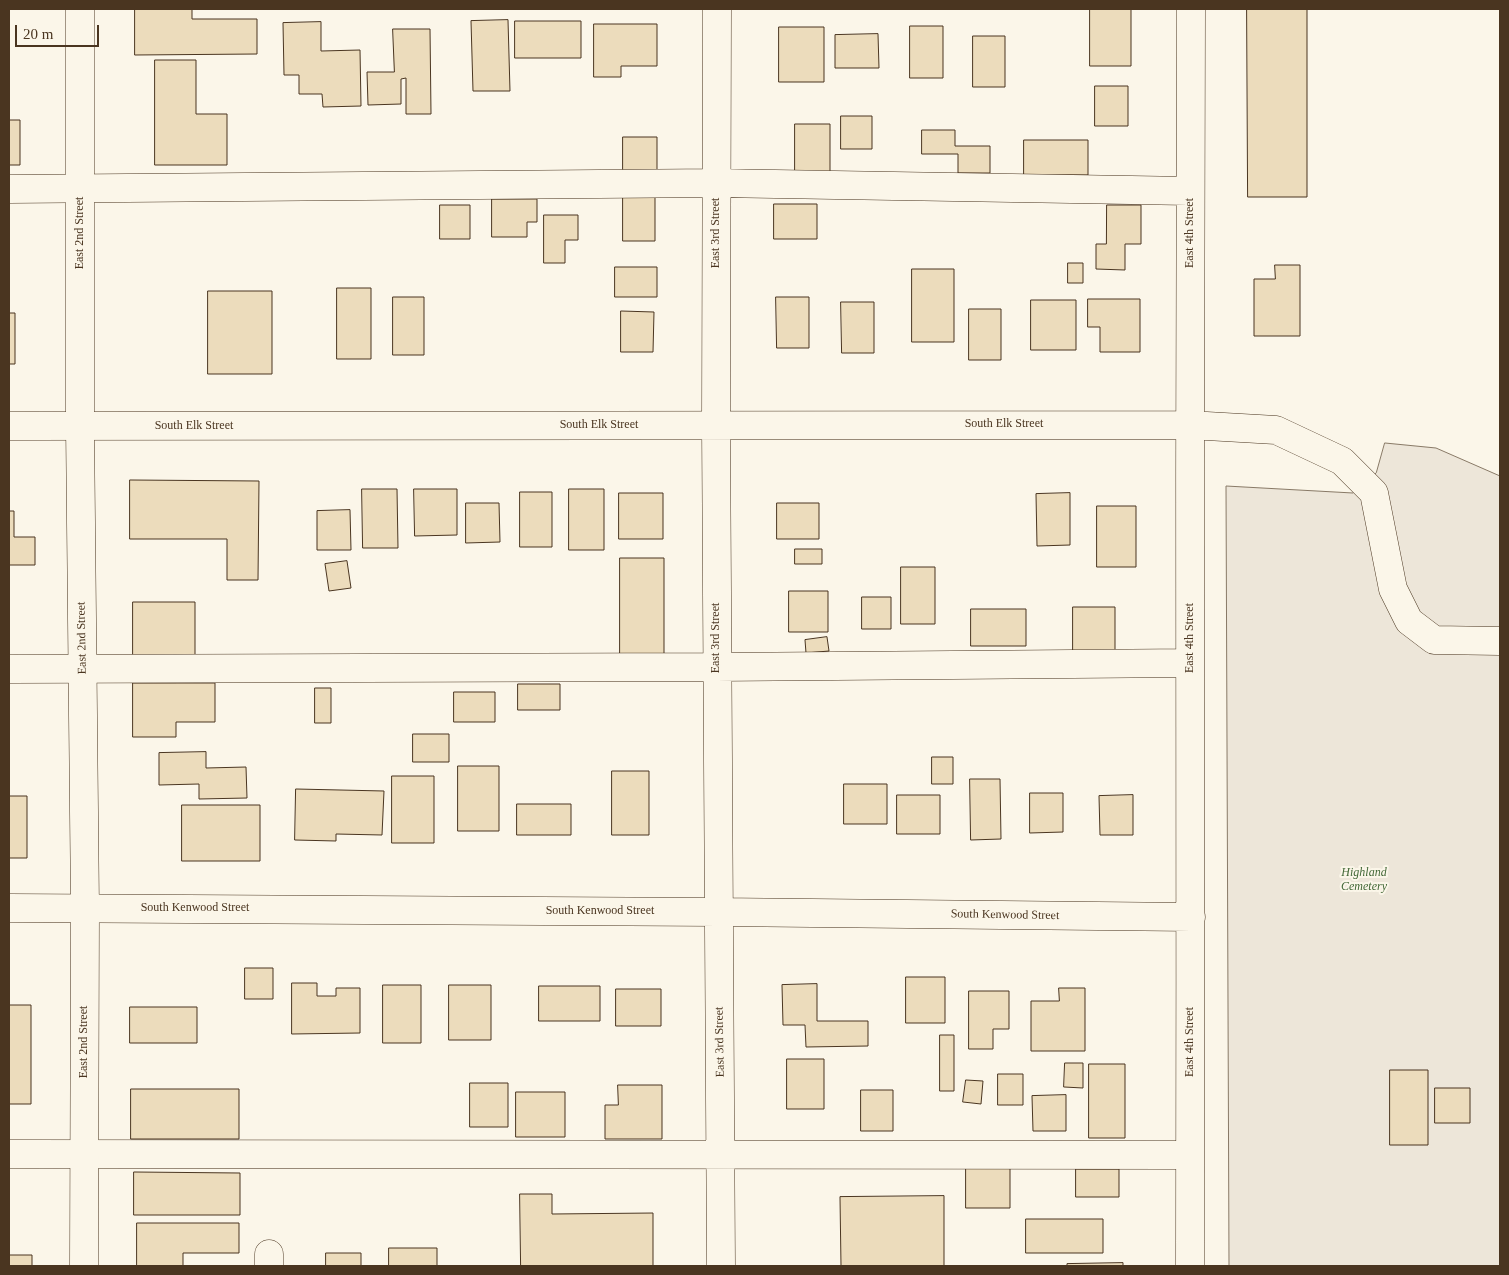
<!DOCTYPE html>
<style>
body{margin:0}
#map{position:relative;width:1509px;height:1275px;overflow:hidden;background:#fbf6e9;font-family:"Times New Roman",serif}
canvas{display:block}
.frame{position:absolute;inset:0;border:10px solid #4a3520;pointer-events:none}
.scale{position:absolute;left:15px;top:25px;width:84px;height:22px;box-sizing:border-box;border:2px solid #4a3520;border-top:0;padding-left:6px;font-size:15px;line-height:18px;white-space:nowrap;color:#4a3520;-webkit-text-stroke:4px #fbf6e9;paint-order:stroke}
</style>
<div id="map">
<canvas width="1509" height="1275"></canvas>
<div class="frame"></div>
<div class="scale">20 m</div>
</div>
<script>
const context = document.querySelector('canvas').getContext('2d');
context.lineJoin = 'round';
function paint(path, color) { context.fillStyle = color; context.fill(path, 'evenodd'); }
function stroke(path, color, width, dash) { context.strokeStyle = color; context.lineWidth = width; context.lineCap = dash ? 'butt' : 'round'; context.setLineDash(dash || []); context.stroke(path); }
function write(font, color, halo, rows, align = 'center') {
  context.font = font + ' "Times New Roman",serif'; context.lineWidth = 4; context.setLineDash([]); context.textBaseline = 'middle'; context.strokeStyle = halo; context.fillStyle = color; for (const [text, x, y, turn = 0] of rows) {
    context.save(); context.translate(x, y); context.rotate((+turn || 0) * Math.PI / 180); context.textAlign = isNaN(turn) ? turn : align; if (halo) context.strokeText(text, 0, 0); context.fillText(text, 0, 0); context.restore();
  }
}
const green = new Path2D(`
 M1385,443L1436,448L1500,476V1266H1229L1226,486L1353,493L1376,473Z`);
const building = new Path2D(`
 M135,9H192V19H257V54L135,55Z
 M1090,9H1131V66H1090Z
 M1247,9H1307V197H1248Z
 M508,20L510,91H473L471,21Z
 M515,21H581V58H515Z
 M321,22V51L360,50L361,106L323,107L322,94H299V75H284L283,23Z
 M594,24H657V66H621V77H594Z
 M910,26H943V78H910Z
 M779,27H824V82H779Z
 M393,29H430L431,114H406V78L401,79V104L368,105L367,72H394Z
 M878,34L879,68H835V35Z
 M973,36H1005V87H973Z
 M155,60H196V114H227V165H155Z
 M1095,86H1128V126H1095Z
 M841,116H872V149H841Z
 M9,120H20V165H9Z
 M795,124H830V173H795Z
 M922,130H955V146H990V173H958V154H922Z
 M623,137H657V174H623Z
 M1024,140H1088V175H1024Z
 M623,196H655V241H623Z
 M492,199H537V222H527V237H492Z
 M774,204H817V239H774Z
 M440,205H470V239H440Z
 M1107,205H1141V244H1125V270L1096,269V244H1106Z
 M544,215H578V240H565V263H544Z
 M1068,263H1083V283H1068Z
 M1275,265H1300V336H1254V279H1275Z
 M615,267H657V297H615Z
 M912,269H954V342H912Z
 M337,288H371V359H337Z
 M208,291H272V374H208Z
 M393,297H424V355H393Z
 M776,297H809V348H777Z
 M1088,299H1140V352H1100V327H1088Z
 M1031,300H1076V350H1031Z
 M841,302H874V353H842Z
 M969,309H1001V360H969Z
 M621,311L654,312L653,352H621Z
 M9,313H15V364H9Z
 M130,480L259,481L258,580H227V539H130Z
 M362,489H397L398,548H363Z
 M414,489H457V535L415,536Z
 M569,489H604V550H569Z
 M520,492H552V547H520Z
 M619,493H663V539H619Z
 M1070,493V545L1037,546L1036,494Z
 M466,503H499L500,542L466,543Z
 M777,503H819V539H777Z
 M1097,506H1136V567H1097Z
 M350,510L351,550H317V511Z
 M9,511H14V537H35V565H9Z
 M795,549H822V564H795Z
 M620,558H664V654H620Z
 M347,561L351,588L329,591L325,564Z
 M901,567H935V624H901Z
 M789,591H828V632H789Z
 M862,597H891V629H862Z
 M133,602H195V657H133Z
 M1073,607H1115V655H1073Z
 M971,609H1026V646H971Z
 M827,637L829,651L806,653L805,640Z
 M133,683H215V722H176V737H133Z
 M518,684H560V710H518Z
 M315,688H331V723H315Z
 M454,692H495V722H454Z
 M413,734H449V762H413Z
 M206,752V768L246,767L247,798L199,799V784L159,785V753Z
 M932,757H953V784H932Z
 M458,766H499V831H458Z
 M612,771H649V835H612Z
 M392,776H434V843H392Z
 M970,779H1000L1001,839L971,840Z
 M844,784H887V824H844Z
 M296,789L384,791L382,835L336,834V841L295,840Z
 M1030,793H1063V832L1030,833Z
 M897,795H940V834H897Z
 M1133,795V835H1100L1099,796Z
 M9,796H27V858H9Z
 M517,804H571V835H517Z
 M182,805H260V861H182Z
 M245,968H273V999H245Z
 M906,977H945V1023H906Z
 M292,983H317V996H336V988H360V1033L292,1034Z
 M817,984V1021H868V1046L806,1047L805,1025H783L782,985Z
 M383,985H421V1043H383Z
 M449,985H491V1040H449Z
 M539,986H600V1021H539Z
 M1059,988H1085V1051H1031V1001H1059Z
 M616,989H661V1026H616Z
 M969,991H1009V1029H993V1049H969Z
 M9,1005H31V1104H9Z
 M130,1007H197V1043H130Z
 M940,1035H954V1091H940Z
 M787,1059H824V1109H787Z
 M1065,1063H1083V1088L1064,1087Z
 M1089,1064H1125V1138H1089Z
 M1390,1070H1428V1145H1390Z
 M998,1074H1023V1105H998Z
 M966,1080L983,1081L981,1104L963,1102Z
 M470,1083H508V1127H470Z
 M618,1085H662V1139H605V1105H618Z
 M1435,1088H1470V1123H1435Z
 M131,1089H239V1139H131Z
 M861,1090H893V1131H861Z
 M516,1092H565V1137H516Z
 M1066,1095V1131H1033L1032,1096Z
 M966,1162H1010V1208H966Z
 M1076,1169H1119V1197H1076Z
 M134,1172L240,1173V1215H134Z
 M520,1194H552V1214L653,1213V1266H521Z
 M944,1196V1266H841L840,1197Z
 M1026,1219H1103V1253H1026Z
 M137,1223H239V1253H183V1266H137Z
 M389,1248H437V1266H389Z
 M326,1253H361V1266H326Z
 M9,1255H32V1266H9Z
 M1123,1263V1266H1067V1264Z`);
const minor = new Path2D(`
 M717,9L716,424L721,1266
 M9,189L716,183L1190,191
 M9,426L1189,425L1276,430L1342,461L1374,493L1393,589L1409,621L1434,640L1500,641
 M9,669L716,667L1190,663
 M9,908L718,912L1191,917
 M9,1154L1190,1155
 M269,1254V1266
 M1190,1266C1191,847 1189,428 1191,9`);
const major = new Path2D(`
 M80,9V426L85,907L84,1266`);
const streetNames = [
 ["East 2nd Street",80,233,-90],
 ["East 3rd Street",716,233,-90],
 ["East 4th Street",1190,233,-90],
 ["South Elk Street",1004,424],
 ["South Elk Street",599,425],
 ["South Elk Street",194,426],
 ["East 2nd Street",82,638,-91],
 ["East 3rd Street",716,638,-90],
 ["East 4th Street",1190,638,-90],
 ["South Kenwood Street",195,908],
 ["South Kenwood Street",600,911],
 ["South Kenwood Street",1005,915,1],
 ["East 2nd Street",84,1042,-90],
 ["East 3rd Street",720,1042,-91],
 ["East 4th Street",1190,1042,-90]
];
const parkNames = [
 ["Highland",1364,873],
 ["Cemetery",1364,887]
];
paint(green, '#ede6d9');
stroke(green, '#887966', 1);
paint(building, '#ecdcbc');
stroke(building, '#4a3520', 1);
stroke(minor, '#4a3520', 29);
stroke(major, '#4a3520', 29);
stroke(minor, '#fbf6e9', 28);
stroke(major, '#fbf6e9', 28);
write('12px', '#4a3520', '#fbf6e9', streetNames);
write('italic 12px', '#436837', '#fbf6e9', parkNames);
</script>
